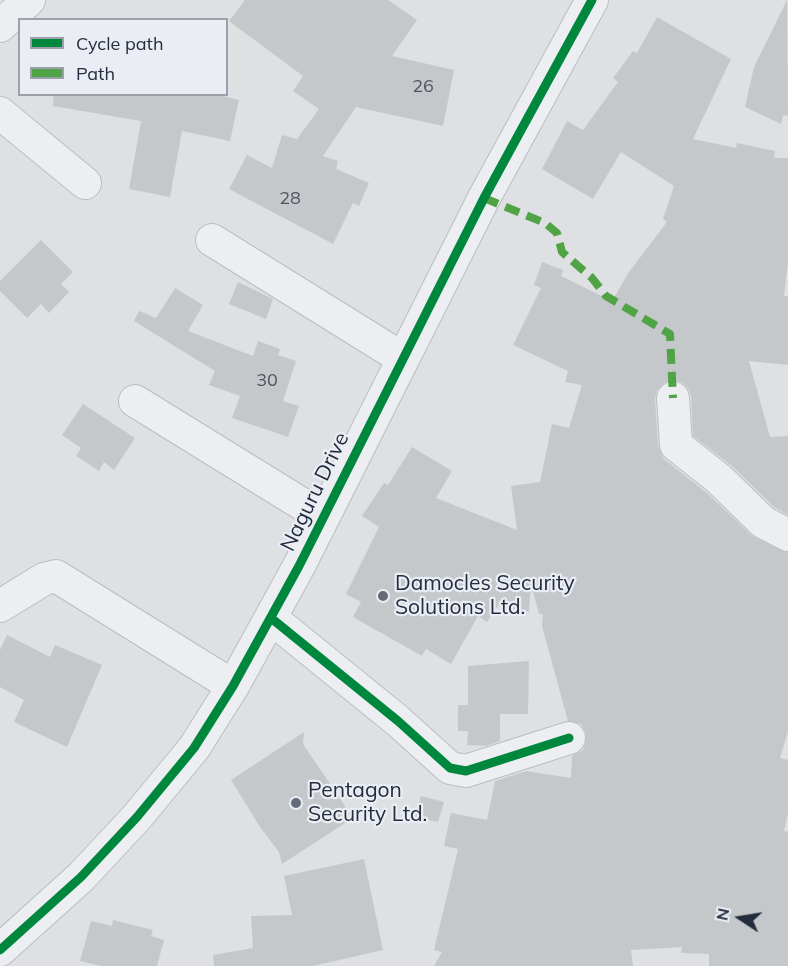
<!DOCTYPE html>
<style>
body{margin:0}
#map{position:relative;width:788px;height:966px;overflow:hidden;background:#dee0e3;font-family:Mulish,sans-serif}
canvas{display:block}
.legend{position:absolute;left:18px;top:18px;width:210px;height:78px;box-sizing:border-box;background:#eaeef4;border:2px solid #9ba0ab;margin:0;padding:8px 10px;list-style:none;font-size:18px;color:#242c3d}
.legend li{display:flex;align-items:center;gap:12px;height:30px}
.legend b{width:30px;border:2px solid #9ba0ab}
.north{position:absolute;left:710px;top:888px;width:60px;height:60px;-webkit-text-stroke:4px #eaeef4;paint-order:stroke;rotate:282deg;font-size:16px;font-weight:700;line-height:24px;text-align:center;color:#242c3d}
.north::after{content:'';display:block;margin:auto;width:21px;height:27px;background:#242c3d;clip-path:polygon(50% 0,100% 100%,50% 72%,0 100%)}
</style>
<div id="map">
<canvas width="788" height="966"></canvas>
<ul class="legend">
<li><b style="height:8px;background:#00873e"></b>Cycle path</li>
<li><b style="height:8px;background:#50a446"></b>Path</li>
</ul>
<div class="north">N</div>
</div>
<script>
const context = document.querySelector('canvas').getContext('2d');
context.lineJoin = 'round';
function paint(path, color) { context.fillStyle = color; context.fill(path, 'evenodd'); }
function stroke(path, color, width, dash) { context.strokeStyle = color; context.lineWidth = width; context.lineCap = dash ? 'butt' : 'round'; context.setLineDash(dash || []); context.stroke(path); }
function write(font, color, halo, rows, align = 'center') {
  context.font = font + ' Mulish,sans-serif'; context.lineWidth = 4.5; context.setLineDash([]); context.textBaseline = 'middle'; context.strokeStyle = halo; context.fillStyle = color; for (const [text, x, y, turn = 0] of rows) {
    context.save(); context.translate(x, y); context.rotate((+turn || 0) * Math.PI / 180); context.textAlign = isNaN(turn) ? turn : align; if (halo) context.strokeText(text, 0, 0); context.fillText(text, 0, 0); context.restore();
  }
}
const building = new Path2D(`
 M245,0H388L417,20L392,56L454,70L443,126L356,107L323,156L338,161L336,169L369,183L359,206L353,203L333,244L229,189L247,155L272,168L282,135L297,139L319,109L293,91L303,76L229,21Z
 M787,0L788,116L783,115L781,124L745,107L754,67Z
 M657,17L731,59L693,139L736,148L737,143L775,151L774,158H788V262L784,296H788V365L749,361L770,437L788,436V515L774,507L732,466L693,436L691,396L688,388L681,382L672,380L664,383L657,390L655,399L658,446L664,459L707,493L751,535L788,553V731L780,758L788,760V813L784,831L788,832V966H709V954L681,953L682,947L631,950L633,966H434L442,952L434,950L458,849L444,846L451,813L487,820L495,781L526,771L571,778L572,756L583,750L586,742V733L581,724L568,721L542,626L543,614H539L531,584L529,612L498,606L487,622L478,616L451,664L426,649L422,656L353,617L361,602L346,594L379,527L362,516L384,483L388,485L412,447L452,471L436,498L517,530L511,486L540,482L552,424L569,428L582,385L565,382L568,371L513,345L541,288L534,285L542,262L563,270L561,276L612,301L629,272L667,222L663,219L674,186L621,152L593,199L542,169L567,121L583,130L618,82L613,78L633,51L637,53Z
 M54,94H215L239,100L230,141L182,131L170,197L129,189L141,121L53,106Z
 M41,240L73,272L61,284L69,292L49,313L41,304L27,318L0,291V281Z
 M238,282L273,299L266,319L229,304Z
 M175,288L203,305L188,331L253,356L258,341L280,349L278,355L296,361L283,401L299,406L288,437L232,418L240,396L209,385L215,371L134,321L139,311L156,318Z
 M83,404L135,438L114,470L104,462L99,471L76,456L81,448L62,435Z
 M7,635L50,657L55,645L102,665L67,747L14,722L24,700L0,687V650Z
 M529,661L528,714H500V741L486,746L467,745L468,731H458V705H468V666Z
 M304,732L303,744L353,818L282,864L279,852L260,827L231,780Z
 M421,796L444,802L438,822L415,817Z
 M364,859L383,950L313,966H214L213,955L253,948L251,916L292,915L284,876Z
 M113,920L153,930L151,936L164,940L157,966H101L80,961L91,921L112,926Z`);
const minor = new Path2D(`
 M0,26L29,0
 M0,113L85,183
 M212,240L402,358
 M673,398L676,445L719,479L763,522L788,535
 M135,401L323,517
 M0,606L44,579L56,576L233,686
 M271,618L398,721L450,768L466,771L569,738
 M0,950L81,877L137,817L194,748L233,686L299,566L484,198L592,0`);
const quiet = new Path2D(`
 M484,198L545,223L557,233L562,252L592,278L606,296L670,334L673,398`);
const cycleway = new Path2D(`
 M271,618L398,721L450,768L466,771L569,738
 M0,950L81,877L137,817L194,748L233,686L299,566L484,198L592,0`);
const markers = [
 [383,596,6,"#656b77"],
 [296,803,6,"#656b77"]
];
const numberNames = [
 ["26",423,87],
 ["28",290,199],
 ["30",267,381]
];
const streetNames = [
 ["Naguru Drive",315,492,-64]
];
const poiNames = [
 ["Damocles Security",395,584],
 ["Solutions Ltd.",395,608],
 ["Pentagon",308,791],
 ["Security Ltd.",308,815]
];
paint(building, '#c5c8cb');
stroke(minor, '#bbbdc1', 34);
stroke(minor, '#edeef1', 32);
stroke(quiet, '#50a446', 8, [15, 8]);
stroke(cycleway, '#00873e', 9);
for (const [x, y, r, color] of markers) { const dot = new Path2D(); dot.arc(x, y, r, 0, 2 * Math.PI); context.fillStyle = color; context.fill(dot); stroke(dot, '#eaeef4', 2); }
write('18px', '#4e5462', null, numberNames);
write('21px', '#242c3d', '#eaeef4', streetNames);
write('21px', '#242c3d', '#eaeef4', poiNames, 'left');
</script>
